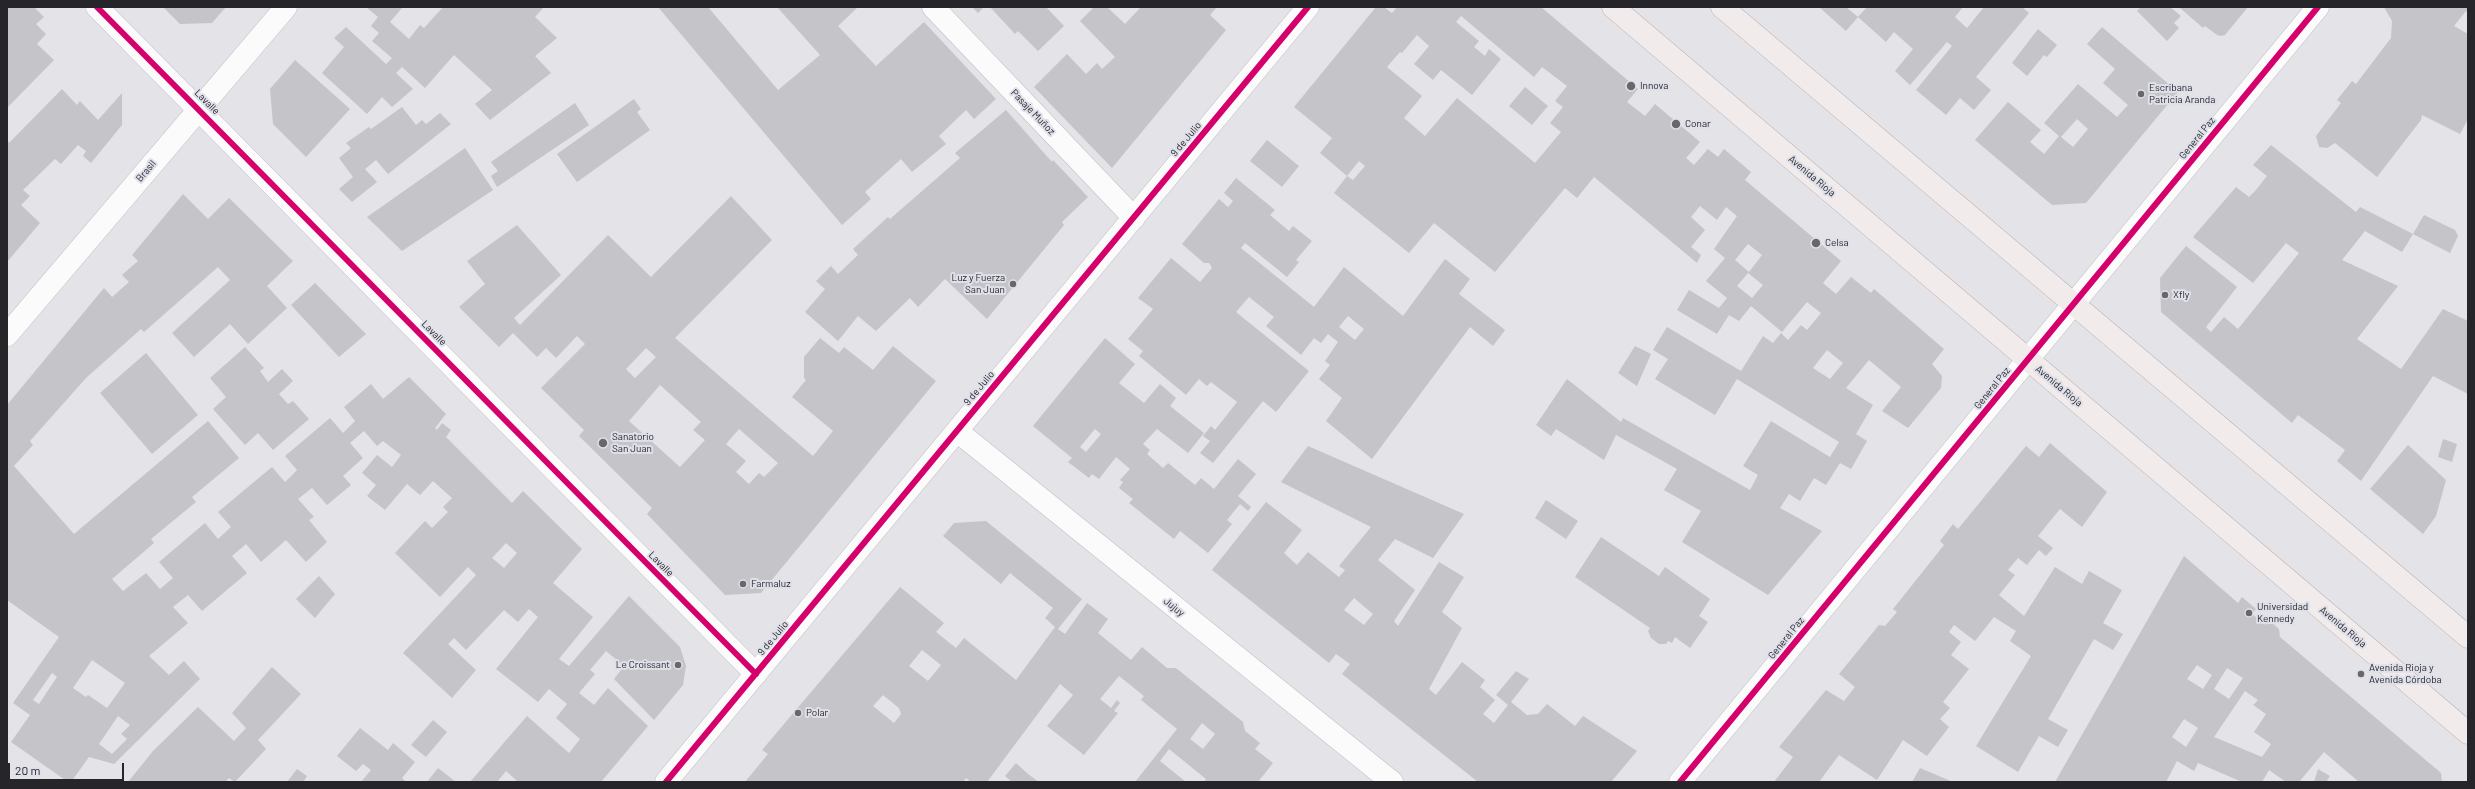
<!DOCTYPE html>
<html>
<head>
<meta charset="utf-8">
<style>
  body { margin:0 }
  #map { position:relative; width:2475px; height:789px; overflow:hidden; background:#e3e3e8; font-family:Barlow,sans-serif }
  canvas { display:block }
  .frame { position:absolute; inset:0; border:8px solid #26262a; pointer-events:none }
  .scale { position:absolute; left:8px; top:763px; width:116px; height:18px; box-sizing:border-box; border:2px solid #26262a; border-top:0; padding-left:5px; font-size:12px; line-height:14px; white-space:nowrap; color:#26262a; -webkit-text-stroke:3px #e0e0eb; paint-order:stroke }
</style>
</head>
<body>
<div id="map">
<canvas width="2475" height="789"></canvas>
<div class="frame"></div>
<div class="scale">20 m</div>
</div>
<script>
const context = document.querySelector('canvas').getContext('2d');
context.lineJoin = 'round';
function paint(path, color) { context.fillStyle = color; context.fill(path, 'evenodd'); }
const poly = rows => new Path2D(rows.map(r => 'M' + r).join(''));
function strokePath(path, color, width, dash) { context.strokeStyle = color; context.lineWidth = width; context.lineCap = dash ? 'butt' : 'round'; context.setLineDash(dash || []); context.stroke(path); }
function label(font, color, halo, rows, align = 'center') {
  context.font = font + ' Barlow,sans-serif'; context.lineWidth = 4; context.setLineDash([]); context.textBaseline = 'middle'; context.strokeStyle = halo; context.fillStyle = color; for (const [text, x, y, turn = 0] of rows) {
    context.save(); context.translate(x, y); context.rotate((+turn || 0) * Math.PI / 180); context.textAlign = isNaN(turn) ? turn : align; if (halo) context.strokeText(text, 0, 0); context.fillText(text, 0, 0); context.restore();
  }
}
paint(poly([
  [7,7,34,7,44,17,36,24,46,34,37,44,54,60,7,108],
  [163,7,226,7,212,23,180,24],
  [366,7,400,7,402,8,390,22,409,39,420,25,424,28,443,7,544,7,535,17,557,38,535,56,551,73,490,120,475,104,492,90,454,55,425,88,402,67,396,73,413,89,392,107,382,97,367,114,322,73,344,47,334,38,346,27,386,64,392,58,372,41,379,33,371,26,378,17],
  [658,7,708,7,778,90,820,55,777,7,858,7,838,26,876,66,924,22,996,99,974,119,966,110,939,136,946,144,912,172,901,159,865,192,871,199,842,225],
  [972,7,984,7,978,13],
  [990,7,1046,7,1064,26,1038,51,1018,31,1015,34],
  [1094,7,1107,7,1125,24,1141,7,1217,7,1210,15,1226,30,1112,168,1034,87,1067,54,1086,74,1097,63,1102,69,1115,57,1080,21],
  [1376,7,1384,7,1392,13,1397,7,1541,7,1638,89,1627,102,1645,116,1655,104,1700,142,1686,158,1694,165,1708,149,1718,157,1724,149,1751,172,1745,180,1841,261,1823,283,1836,294,1851,277,1871,293,1874,289,1944,349,1932,364,1942,376,1941,388,1908,428,1882,411,1901,387,1869,360,1846,388,1873,405,1856,434,1867,441,1851,469,1840,463,1826,485,1814,478,1800,501,1789,494,1780,508,1822,531,1768,595,1682,542,1701,511,1664,490,1677,469,1616,435,1604,460,1556,429,1551,436,1536,425,1567,379,1621,422,1623,418,1750,490,1758,475,1743,466,1771,421,1830,457,1839,442,1737,379,1715,415,1655,379,1668,359,1653,350,1667,327,1741,371,1763,336,1773,343,1781,333,1788,340,1801,325,1807,330,1821,313,1807,302,1782,332,1751,306,1739,321,1729,315,1717,334,1677,310,1689,290,1719,308,1727,298,1706,281,1725,258,1714,249,1737,216,1726,207,1717,220,1700,206,1691,217,1705,230,1691,247,1701,255,1697,263,1594,177,1577,198,1565,188,1495,272,1434,223,1409,253,1334,193,1347,176,1353,180,1365,166,1359,161,1347,176,1320,153,1332,138,1294,107],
  [1461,16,1534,77,1542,67,1567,86,1555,101,1563,107,1550,123,1561,132,1535,163,1457,98,1425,136,1404,118,1422,96,1387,67,1400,52,1402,53,1417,35,1429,46,1414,64,1433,80,1441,70,1472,95,1501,59,1489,49,1485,56,1474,47,1479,41,1456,22],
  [1748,244,1762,255,1749,272,1735,260],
  [1748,273,1763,285,1752,298,1737,286],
  [1827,350,1843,363,1830,379,1813,368],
  [1819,7,1846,7,1858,17,1846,31],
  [1867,7,1963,7,1955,17,1967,28,1984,7,2022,7,2029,13,1976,77,1991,90,1974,110,1960,98,1946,115,1916,90,1952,46,1947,42,1910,85,1895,71,1913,49,1894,32,1886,42,1858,17],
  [2141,7,2170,7,2181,16,2174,23,2179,28,2167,41,2137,11],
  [2179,7,2248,7,2225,35,2221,36,2217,35,2205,26,2203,28],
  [2384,7,2468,7,2468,13,2466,11,2454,26,2468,34,2468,119,2460,134,2422,115,2421,120,2377,177,2335,143,2327,148,2319,147,2316,136,2341,103,2337,100,2352,81,2356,84,2391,38,2392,21],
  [2102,27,2178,92,2086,203,2052,205,1975,140,2008,102,2041,130,2030,142,2044,154,2059,136,2044,123,2078,84,2117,117,2128,105,2103,83,2115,69,2087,44],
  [2077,119,2088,129,2073,147,2061,137],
  [2038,29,2057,45,2047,57,2044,55,2027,76,2012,63],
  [295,60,350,109,306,157,273,124,270,89],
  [1525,87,1548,106,1532,125,1509,106],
  [62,89,77,105,80,101,98,120,122,93,122,125,91,163,83,156,86,151,78,145,61,164,55,159,23,190,30,196,21,205,40,223,7,262,7,140,9,143],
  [634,99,641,109,637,112,650,130,577,182,557,154],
  [575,103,589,125,497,187,491,176,498,171,491,162],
  [402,107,416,125,422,120,426,124,440,113,451,124,388,174,376,160,365,169,377,182,352,202,339,189,353,177,339,158,351,148,346,143,369,127,371,129],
  [1006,110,1052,162,1053,160,1088,197,1062,222,1064,225,987,319,945,279,918,307,910,298,876,331,858,316,838,341,805,312,825,289,816,281,831,266,838,274,858,255,853,249,888,217,890,219,960,158,955,153],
  [1267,140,1299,166,1282,187,1250,161],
  [2271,145,2356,212,2360,207,2413,234,2424,215,2455,230,2458,236,2450,253,2413,234,2402,252,2365,231,2342,260,2398,286,2357,339,2401,369,2443,309,2468,321,2468,394,2433,376,2361,481,2337,461,2345,450,2298,415,2292,423,2161,312,2160,278,2186,246,2237,287,2206,327,2211,332,2224,317,2238,329,2299,253,2286,243,2253,283,2193,237,2236,187,2249,197,2256,190,2267,176,2253,165],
  [465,148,493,190,402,251,367,217],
  [1236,178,1275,210,1270,215,1289,231,1293,226,1312,241,1296,260,1299,262,1287,277,1245,243,1241,248,1314,307,1344,267,1403,316,1445,259,1470,279,1459,294,1505,330,1493,346,1470,327,1372,459,1326,421,1342,398,1319,379,1330,365,1325,361,1338,342,1328,334,1321,343,1314,338,1301,355,1266,326,1274,317,1249,297,1236,312,1309,371,1276,412,1263,401,1213,463,1200,453,1210,441,1203,436,1211,426,1215,430,1237,402,1211,382,1207,386,1199,379,1186,395,1139,356,1143,351,1128,339,1153,309,1138,298,1171,258,1200,282,1212,268,1209,263,1204,263,1182,244,1219,199,1228,207,1233,201,1224,193],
  [1348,316,1364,329,1355,340,1339,327],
  [183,194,208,219,229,198,293,261,267,286,287,308,248,344,230,324,194,357,172,333,230,280,218,267,144,332,141,329,86,378,30,441,33,445,14,466,74,534,208,421,239,458,192,497,196,502,151,539,154,543,112,579,123,591,146,573,160,589,173,578,159,562,205,523,218,539,231,527,218,512,272,467,285,482,297,470,285,456,330,418,343,433,355,421,344,407,371,384,383,399,409,377,446,414,435,428,437,430,442,423,451,430,446,437,512,503,523,491,582,549,553,583,593,617,559,659,569,666,629,596,680,647,686,666,683,685,654,720,614,679,624,666,606,651,590,670,595,674,579,693,594,705,608,688,648,726,601,782,518,782,506,771,497,782,470,782,527,716,569,753,580,739,556,718,567,704,549,689,538,702,496,669,538,617,529,609,518,622,504,610,466,650,454,638,448,644,476,670,452,698,403,653,476,575,468,567,440,597,395,553,425,521,432,528,448,512,443,507,452,498,433,481,420,495,407,484,385,510,367,496,376,485,362,473,377,455,392,467,401,455,383,441,377,446,364,431,350,443,363,458,343,476,351,485,327,505,312,488,298,499,314,517,309,520,327,542,306,562,286,540,261,562,246,544,232,556,247,573,202,611,188,595,173,607,188,623,149,656,169,675,184,661,200,679,114,764,89,757,71,782,68,782,11,742,30,715,13,703,59,637,7,600,7,405,104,288,112,297,129,282,122,275,138,261,132,255],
  [506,543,517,553,504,568,492,558],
  [92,660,125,683,107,708,88,695,86,697,73,688],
  [52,673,57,677,39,704,33,700],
  [118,716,130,725,121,734,127,739,112,754,99,744],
  [731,196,772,240,675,338,813,456,833,431,792,397,806,380,804,378,804,357,820,338,839,353,844,347,873,370,893,346,936,381,761,593,725,595,647,514,652,508,579,436,584,430,541,388,585,344,577,336,556,358,546,348,537,357,513,333,499,347,459,307,485,284,467,261,517,225,561,275,514,318,520,325,608,235,651,277],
  [646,348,656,357,635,378,626,369],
  [660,385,701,422,693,430,705,440,680,467,629,421],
  [739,429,778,463,764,477,759,473,749,484,736,472,746,461,726,444],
  [315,283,366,334,339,357,291,305],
  [1105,338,1135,364,1119,383,1144,403,1160,384,1176,398,1170,406,1204,433,1188,453,1157,429,1143,444,1150,450,1147,454,1163,468,1168,463,1195,485,1201,478,1214,489,1238,459,1256,474,1238,496,1251,507,1248,511,1240,504,1227,520,1232,524,1208,553,1180,531,1174,539,1129,503,1133,499,1119,488,1123,482,1120,480,1130,469,1116,457,1099,479,1092,474,1089,478,1068,462,1072,458,1033,426],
  [1095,429,1101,434,1086,452,1080,447],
  [1635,346,1651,354,1637,386,1618,373],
  [245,347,264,368,260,371,268,382,282,369,293,381,279,394,288,404,293,401,309,419,273,450,258,433,245,445,213,409,226,397,210,378],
  [146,353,198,415,152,454,100,393],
  [2443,439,2457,444,2452,462,2438,457],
  [2050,443,2107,492,2082,527,2060,509,2038,536,2053,548,2046,556,2039,550,2027,565,2018,558,2008,570,2015,575,1999,595,2024,616,2055,567,2082,584,2089,571,2122,590,2103,623,2123,634,2113,650,2094,639,2048,719,2068,730,2058,747,2039,736,2018,772,1976,746,2031,656,2010,641,2016,631,1994,617,1975,641,1954,625,1949,632,1961,642,1951,655,1969,669,1943,702,1950,708,1940,719,1949,727,1927,756,1903,740,1877,780,1839,755,1819,782,1774,782,1793,757,1779,747,1826,690,1844,701,1855,687,1839,674,1879,625,1885,626,1897,612,1893,609,1944,545,1940,541,1953,524,1958,529,2026,446,2039,457],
  [2408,445,2446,480,2436,516,2423,534,2370,489],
  [1308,446,1464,514,1433,558,1395,539,1378,560,1415,590,1394,621,1398,626,1439,562,1464,577,1442,612,1462,628,1429,689,1436,695,1462,662,1485,680,1480,687,1495,700,1483,714,1494,723,1508,705,1496,695,1516,671,1529,679,1511,702,1527,715,1538,714,1547,704,1575,726,1583,716,1637,751,1611,782,1478,782,1342,674,1350,664,1336,654,1329,663,1212,570,1266,502,1302,530,1284,553,1297,565,1308,552,1339,577,1345,570,1339,566,1371,527,1281,482],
  [1354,598,1373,614,1364,625,1344,610],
  [1546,500,1578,521,1566,539,1535,518],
  [986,521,1082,599,1058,629,1065,634,1087,603,1108,619,1098,633,1131,660,1142,647,1167,668,1176,668,1243,722,1245,731,1260,743,1255,749,1273,763,1258,782,1204,782,1206,779,1169,749,1160,761,1186,782,1135,782,1177,729,1141,700,1144,696,1119,676,1100,699,1111,708,1117,700,1120,703,1114,711,1118,713,1084,755,1047,726,1073,695,1060,684,987,782,971,782,966,778,963,782,745,782,768,754,762,750,900,587,944,623,936,632,956,648,964,638,1016,680,1055,627,1045,618,1053,608,1010,573,1001,584,943,536,954,523],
  [922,650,941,665,928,681,909,666],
  [883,695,899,708,901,714,894,723,873,706],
  [1202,723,1215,734,1203,749,1190,739],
  [1601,537,1659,576,1665,567,1710,599,1699,616,1708,622,1690,648,1675,637,1672,643,1668,641,1666,644,1659,644,1651,638,1648,631,1650,628,1575,577],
  [2184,556,2238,603,2242,597,2256,609,2252,614,2266,625,2269,620,2279,629,2280,637,2441,773,2442,782,2359,782,2324,752,2299,782,2286,782,2269,770,2262,782,2242,782,2198,763,2194,771,2177,761,2166,782,2055,782],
  [2197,665,2212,675,2203,689,2187,679],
  [2227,668,2243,678,2229,699,2214,689],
  [2245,691,2258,700,2253,705,2266,714,2254,732,2271,744,2262,757,2214,737],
  [2184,719,2198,728,2186,747,2172,737],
  [319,576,335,594,315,618,296,599],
  [272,667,301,694,258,740,266,749,235,782,229,778,225,782,128,782,153,751,198,707,234,741,246,728,232,713],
  [433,720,447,732,426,757,411,745],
  [360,728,388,750,393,743,415,762,402,778,406,782,361,782,371,770,363,764,356,771,337,756],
  [1016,763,1028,774,1039,782,1012,782,1005,776],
  [438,768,456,782,427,782],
  [1920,768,1953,782,1912,782],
  [297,769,307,776,303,782,287,782],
  [2318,769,2330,776,2326,782,2314,782]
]), '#c5c4c8');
const minor = poly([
  [97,7,756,674],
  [933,7,1134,218],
  [7,335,286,7],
  [957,431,1392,782],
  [666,782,1308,7],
  [1680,782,2318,7]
]);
const major = poly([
  [1613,7,2468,733],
  [1722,7,2468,637]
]);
strokePath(minor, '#c0c0c4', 23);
strokePath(major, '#b8aeae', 23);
strokePath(minor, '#fbfbfc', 22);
strokePath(major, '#f1eceb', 22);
strokePath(poly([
  [97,7,756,674],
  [666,782,1308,7],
  [1680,782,2318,7]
]), '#d6006c', 6);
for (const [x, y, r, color] of [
  [1631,86,5,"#68686c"],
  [2141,94,4,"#68686c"],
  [1676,124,5,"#68686c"],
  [1816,243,5,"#68686c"],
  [1013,284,4,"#68686c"],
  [2165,295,4,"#68686c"],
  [603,443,5,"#68686c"],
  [743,584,4,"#68686c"],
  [2249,613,4,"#68686c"],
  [678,665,4,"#68686c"],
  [2361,674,4,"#68686c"],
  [798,713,4,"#68686c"]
]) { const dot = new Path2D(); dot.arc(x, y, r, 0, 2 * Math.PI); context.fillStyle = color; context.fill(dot); strokePath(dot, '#e0e0eb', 1.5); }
label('10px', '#26262a', '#e0e0eb', [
  ["Innova",1640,86],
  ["Escribana",2149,88],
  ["Patricia Aranda",2149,100],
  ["Conar",1685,124],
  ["Celsa",1825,243],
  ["Luz y Fuerza",1005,278,"right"],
  ["San Juan",1005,290,"right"],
  ["Xfly",2173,295],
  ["Sanatorio",612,437],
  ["San Juan",612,449],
  ["Farmaluz",751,584],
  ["Universidad",2257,607],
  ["Kennedy",2257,619],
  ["Le Croissant",670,665,"right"],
  ["Avenida Rioja y",2369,668],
  ["Avenida Córdoba",2369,680],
  ["Polar",806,713]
], 'left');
label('10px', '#26262a', '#e0e0eb', [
  ["Lavalle",207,102,45],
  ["Pasaje Muñoz",1033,112,46],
  ["General Paz",2197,138,-51],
  ["9 de Julio",1186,139,-50],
  ["Brasil",146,171,-50],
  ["Avenida Rioja",1812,176,40],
  ["Lavalle",434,333,45],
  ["Avenida Rioja",2059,386,40],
  ["9 de Julio",979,388,-50],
  ["General Paz",1992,388,-51],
  ["Lavalle",661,564,45],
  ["Jujuy",1174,607,39],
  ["Avenida Rioja",2343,627,40],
  ["9 de Julio",773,638,-50],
  ["General Paz",1786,638,-51]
]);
</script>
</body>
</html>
